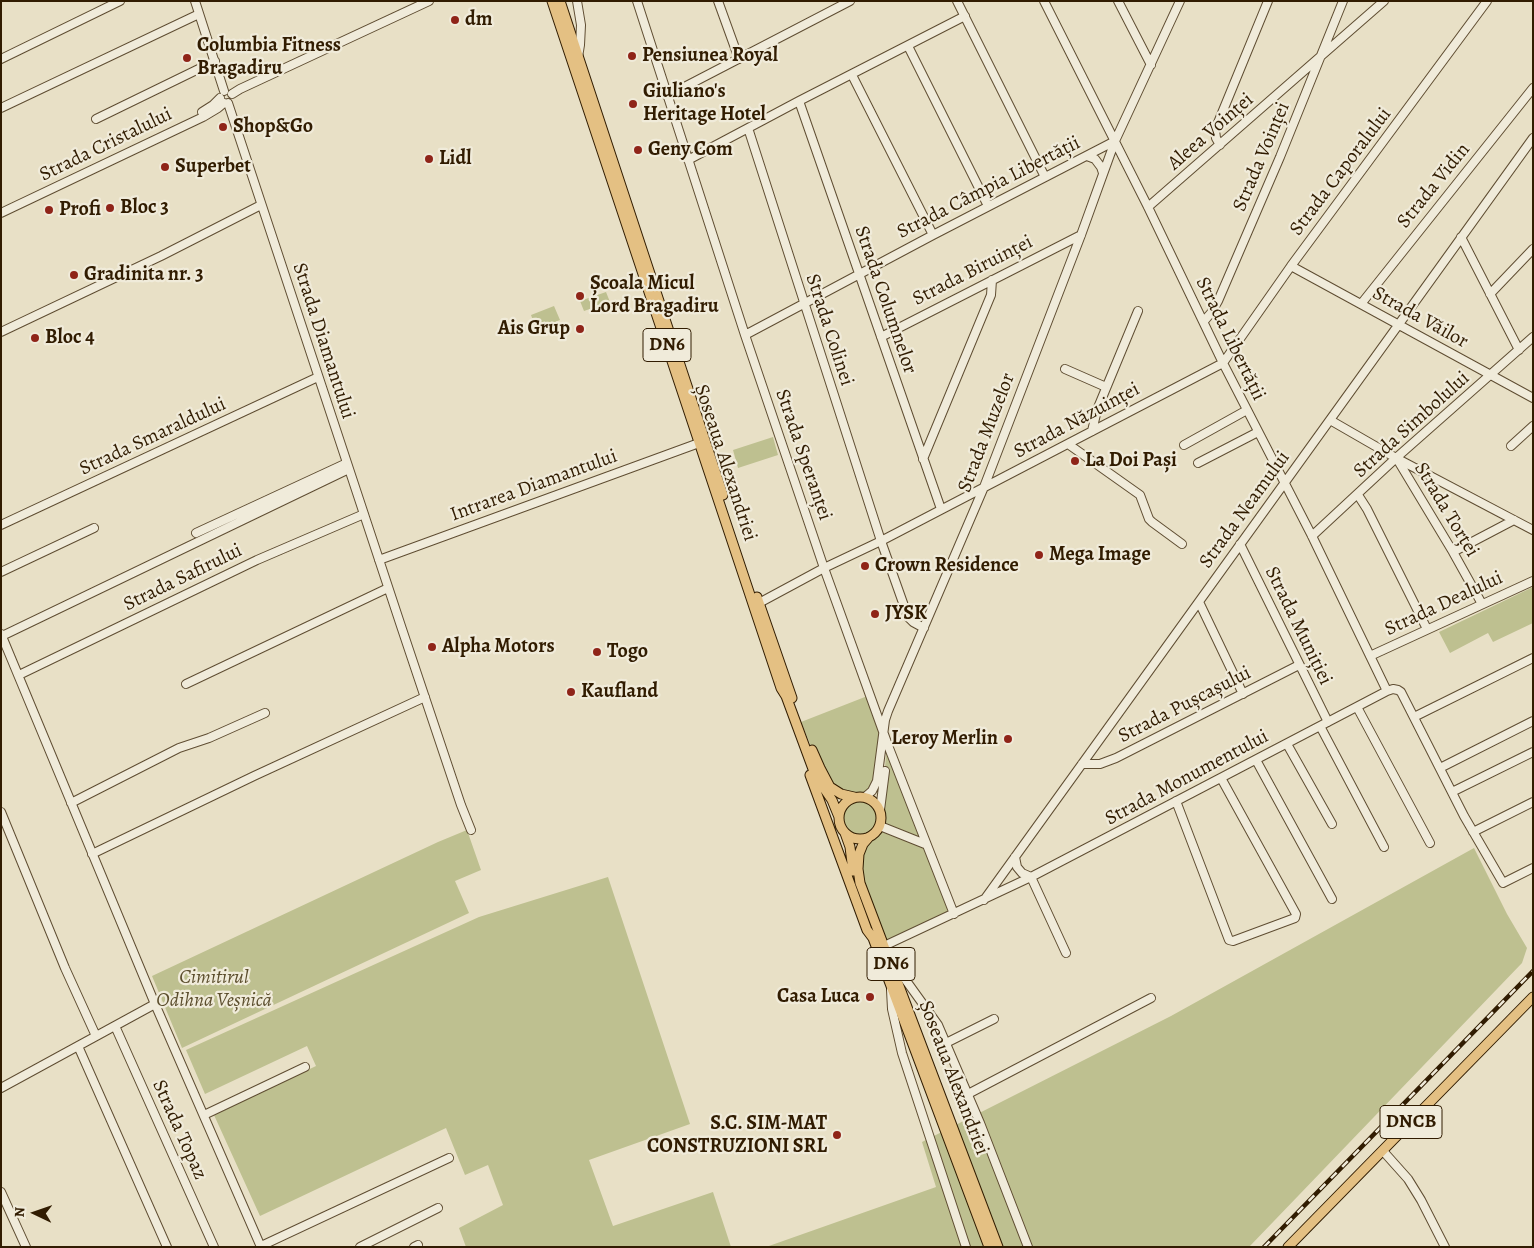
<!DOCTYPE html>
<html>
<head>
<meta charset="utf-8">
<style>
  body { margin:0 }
  #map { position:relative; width:1534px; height:1248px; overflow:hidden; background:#e8e0c6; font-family:Alegreya,serif }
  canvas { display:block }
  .frame { position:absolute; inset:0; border:2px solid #311c01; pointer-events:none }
  .north { position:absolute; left:10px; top:1188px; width:50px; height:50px; -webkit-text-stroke:4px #f0ebda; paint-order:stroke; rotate:273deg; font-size:14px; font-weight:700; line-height:20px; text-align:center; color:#311c01 }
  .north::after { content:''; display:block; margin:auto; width:18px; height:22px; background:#311c01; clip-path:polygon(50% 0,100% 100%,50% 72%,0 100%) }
</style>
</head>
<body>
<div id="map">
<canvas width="1534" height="1248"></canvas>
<div class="frame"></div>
<div class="north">N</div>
</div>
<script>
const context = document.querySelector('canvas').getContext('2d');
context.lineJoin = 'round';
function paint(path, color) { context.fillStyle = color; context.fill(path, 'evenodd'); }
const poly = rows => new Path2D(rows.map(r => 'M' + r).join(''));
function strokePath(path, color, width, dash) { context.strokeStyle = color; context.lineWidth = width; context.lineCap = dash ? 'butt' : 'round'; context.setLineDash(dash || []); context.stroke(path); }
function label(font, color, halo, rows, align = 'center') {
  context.font = font + ' Alegreya,serif'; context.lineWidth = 4.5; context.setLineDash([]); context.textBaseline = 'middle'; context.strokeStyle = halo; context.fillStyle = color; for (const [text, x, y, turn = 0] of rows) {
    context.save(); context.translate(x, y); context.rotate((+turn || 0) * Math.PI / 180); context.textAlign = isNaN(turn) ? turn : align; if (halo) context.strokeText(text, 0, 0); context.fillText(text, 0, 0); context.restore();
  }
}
paint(poly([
  [606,292,610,302,584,311,580,301],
  [554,306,560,320,536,329,531,315],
  [773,437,778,455,738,468,733,450],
  [1533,587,1533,623,1493,642,1488,633,1450,653,1439,632],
  [870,695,954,914,884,946,860,883,863,839,856,838,850,836,845,831,840,822,841,810,848,800,841,794,820,768,801,722],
  [884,737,886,755,885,767,880,809,872,799,865,797,872,791],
  [467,830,481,870,455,881,469,913,182,1048,152,976,438,842],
  [1474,848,1507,914,1527,948,1522,963,1249,1247,766,1247,936,1187,922,1142,1171,1016],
  [608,877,690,1124,589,1160,613,1226,713,1192,731,1247,466,1247,459,1228,503,1205,488,1165,465,1175,446,1128,260,1216,214,1115,316,1066,307,1046,205,1094,186,1050,479,917]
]), '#bec090');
const minor = poly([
  [195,1,224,91],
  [577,1,581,25,580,45,578,57],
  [637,1,745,335,824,568,889,748,954,914],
  [718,1,739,59],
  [957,1,1045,177],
  [1044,1,1148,207,1223,363,1312,536,1387,691],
  [1118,1,1151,65],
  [908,46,988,206],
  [1,59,120,1],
  [852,75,933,235],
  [232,94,240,89,429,1],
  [667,96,850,1],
  [799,101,941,509],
  [228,103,402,629,461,805,471,830],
  [1,108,199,14],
  [202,112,213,105,220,98],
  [96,119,215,61],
  [748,128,881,541,908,617,913,622,924,628],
  [1220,145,1216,138,1215,130,1268,1],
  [1087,156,1095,159,1101,167,1103,173],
  [688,160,799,101,965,16],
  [1148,207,1384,1],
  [1,213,203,117,218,108,224,103],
  [1461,237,1519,350],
  [1291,266,1533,398],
  [1490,294,1533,249],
  [1361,304,1533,88],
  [1204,321,1211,313,1218,301,1280,157,1343,1],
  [1,332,161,256,261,205],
  [745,335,933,235,1115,141],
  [881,337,1081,235],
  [1065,369,1106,387],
  [1330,420,1396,458,1533,530],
  [1092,431,1097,410,1138,311],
  [1068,444,1140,495,1149,519,1152,522,1182,544],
  [1184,445,1247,410],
  [1511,446,1533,426],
  [923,459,991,295,992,280],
  [1397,459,1453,552,1482,604],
  [1198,463,1258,432],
  [1358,495,1367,509,1427,629],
  [1,525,318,377],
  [196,533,347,463],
  [1312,536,1396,458,1533,337],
  [1240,544,1328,722],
  [1453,552,1514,520],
  [379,560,699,443],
  [1,572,94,528],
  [1199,602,1243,694],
  [759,603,824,568,881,541,1223,363,1291,266,1487,1],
  [1,634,155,1004,261,1247],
  [2,636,349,469],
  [1370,656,1533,581],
  [19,675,257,560,364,514],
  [186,684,388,588],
  [1357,707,1430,843],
  [1414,717,1533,658],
  [1320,726,1384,847],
  [1287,744,1332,824],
  [1256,760,1332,899],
  [1082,764,1100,764,1116,758,1299,665],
  [1440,768,1533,721],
  [1452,792,1533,752],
  [865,797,872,791,877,781,885,720,888,711,984,487,1081,235,1115,141,1180,1],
  [1176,801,1229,940,1233,941,1295,918,1296,914,1221,778],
  [71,803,179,748,209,738,265,713],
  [880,810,885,771],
  [1,812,65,968,96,1036],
  [880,826,925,844],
  [1473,832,1533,802],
  [92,854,254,776,425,697],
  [1015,857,1017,867,1022,873,1031,877,1066,953],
  [984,900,1533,138],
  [884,946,1031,877,1387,691,1393,689,1398,690,1401,692,1464,816,1503,883,1533,868],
  [892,961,938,1025,980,1123,1028,1247],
  [891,990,892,1009,902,1053,966,1247],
  [115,1026,214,1247],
  [946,1043,994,1019],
  [78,1046,167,1247],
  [1,1088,155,1004],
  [968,1094,1151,998],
  [204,1115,305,1067],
  [1383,1151,1408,1179,1421,1200,1445,1247],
  [1,1192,26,1247],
  [261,1246,449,1158],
  [360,1247,438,1208],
  [414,1247,418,1245]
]);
const major = poly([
  [552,1,781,688,786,696,813,769,819,781,832,800,839,817],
  [560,1,723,495],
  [757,597,792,698],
  [812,750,820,768,830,787,841,794,854,797],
  [810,775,867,930,873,938,989,1247],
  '839 818a21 21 0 1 1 42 0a21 21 0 1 1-42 0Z',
  [845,833,850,847,853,871],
  [869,837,863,844,859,854,858,869,860,883,998,1247],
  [1288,1247,1533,997]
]);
strokePath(minor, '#5f4d32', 10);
strokePath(major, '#311c01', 11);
strokePath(minor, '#f0ebda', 8);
strokePath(major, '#e4c083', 9);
const rail = poly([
  [1264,1247,1533,971]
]);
strokePath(rail, '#311c01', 4.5);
strokePath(rail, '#f0ebda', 2.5, [8]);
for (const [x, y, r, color] of [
  [455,20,5,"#8f2418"],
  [632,56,5,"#8f2418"],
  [187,58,5,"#8f2418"],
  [633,104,5,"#8f2418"],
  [223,127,5,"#8f2418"],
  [638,150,5,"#8f2418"],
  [429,159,5,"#8f2418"],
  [165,167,5,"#8f2418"],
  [110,208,5,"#8f2418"],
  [49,210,5,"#8f2418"],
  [74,275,5,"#8f2418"],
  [580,296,5,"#8f2418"],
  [580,329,5,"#8f2418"],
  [35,338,5,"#8f2418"],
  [1075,461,5,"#8f2418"],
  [1039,555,5,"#8f2418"],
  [865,566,5,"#8f2418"],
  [875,614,5,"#8f2418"],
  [432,647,5,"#8f2418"],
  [597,652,5,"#8f2418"],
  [571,692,5,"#8f2418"],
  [1008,739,5,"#8f2418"],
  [870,997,5,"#8f2418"],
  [837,1135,5,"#8f2418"]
]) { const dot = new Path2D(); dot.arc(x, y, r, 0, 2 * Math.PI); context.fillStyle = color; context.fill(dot); strokePath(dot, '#f0ebda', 2); }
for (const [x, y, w] of [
  [667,345,48],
  [891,964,48],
  [1411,1122,62]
]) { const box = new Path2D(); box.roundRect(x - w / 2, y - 16.5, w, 33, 4); context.fillStyle = '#f0ebda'; context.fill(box); strokePath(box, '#311c01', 1); }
label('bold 19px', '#311c01', null, [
  ["DN6",667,345],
  ["DN6",891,964],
  ["DNCB",1411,1122]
]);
label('bold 20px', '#311c01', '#f0ebda', [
  ["dm",465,20],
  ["Columbia Fitness",197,46],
  ["Bragadiru",197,69],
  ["Pensiunea Royal",642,56],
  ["Giuliano's",643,92],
  ["Heritage Hotel",643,115],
  ["Shop&Go",233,127],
  ["Geny Com",648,150],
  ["Lidl",439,159],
  ["Superbet",175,167],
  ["Bloc 3",120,208],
  ["Profi",59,210],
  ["Gradinita nr. 3",84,275],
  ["Școala Micul",590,284],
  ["Lord Bragadiru",590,307],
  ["Ais Grup",570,329,"right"],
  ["Bloc 4",45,338],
  ["La Doi Pași",1085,461],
  ["Mega Image",1049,555],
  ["Crown Residence",875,566],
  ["JYSK",885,614],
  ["Alpha Motors",442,647],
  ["Togo",607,652],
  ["Kaufland",581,692],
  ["Leroy Merlin",998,739,"right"],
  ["Casa Luca",860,997,"right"],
  ["S.C. SIM-MAT",827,1124,"right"],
  ["CONSTRUZIONI SRL",827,1147,"right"]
], 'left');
label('20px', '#311c01', '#f0ebda', [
  ["Aleea Voinței",1211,132,-41],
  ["Strada Cristalului",106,145,-26],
  ["Strada Voinței",1262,157,-67],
  ["Strada Caporalului",1341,172,-53],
  ["Strada Vidin",1434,186,-51],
  ["Strada Câmpia Libertății",989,188,-27],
  ["Strada Biruinței",973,271,-27],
  ["Strada Columnelor",885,300,71],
  ["Strada Văilor",1420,318,29],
  ["Strada Colinei",829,330,72],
  ["Strada Libertății",1230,339,64],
  ["Strada Diamantului",323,341,72],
  ["Strada Năzuinței",1077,421,-28],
  ["Strada Simbolului",1412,425,-42],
  ["Strada Muzelor",987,433,-69],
  ["Strada Smaraldului",153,437,-25],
  ["Strada Speranței",803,455,71],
  ["Șoseaua Alexandriei",725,463,72],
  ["Intrarea Diamantului",534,486,-20],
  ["Strada Neamului",1245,510,-54],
  ["Strada Torței",1446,510,59],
  ["Strada Safirului",183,578,-26],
  ["Strada Dealului",1444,604,-25],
  ["Strada Muniției",1298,626,64],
  ["Strada Pușcașului",1185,705,-27],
  ["Strada Monumentului",1187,778,-28],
  ["Șoseaua Alexandriei",953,1078,69],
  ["Strada Topaz",179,1130,66]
]);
label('italic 20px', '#5b4d2c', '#f0ebda', [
  ["Cimitirul",214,978],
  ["Odihna Veșnică",214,1001]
]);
</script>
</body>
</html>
